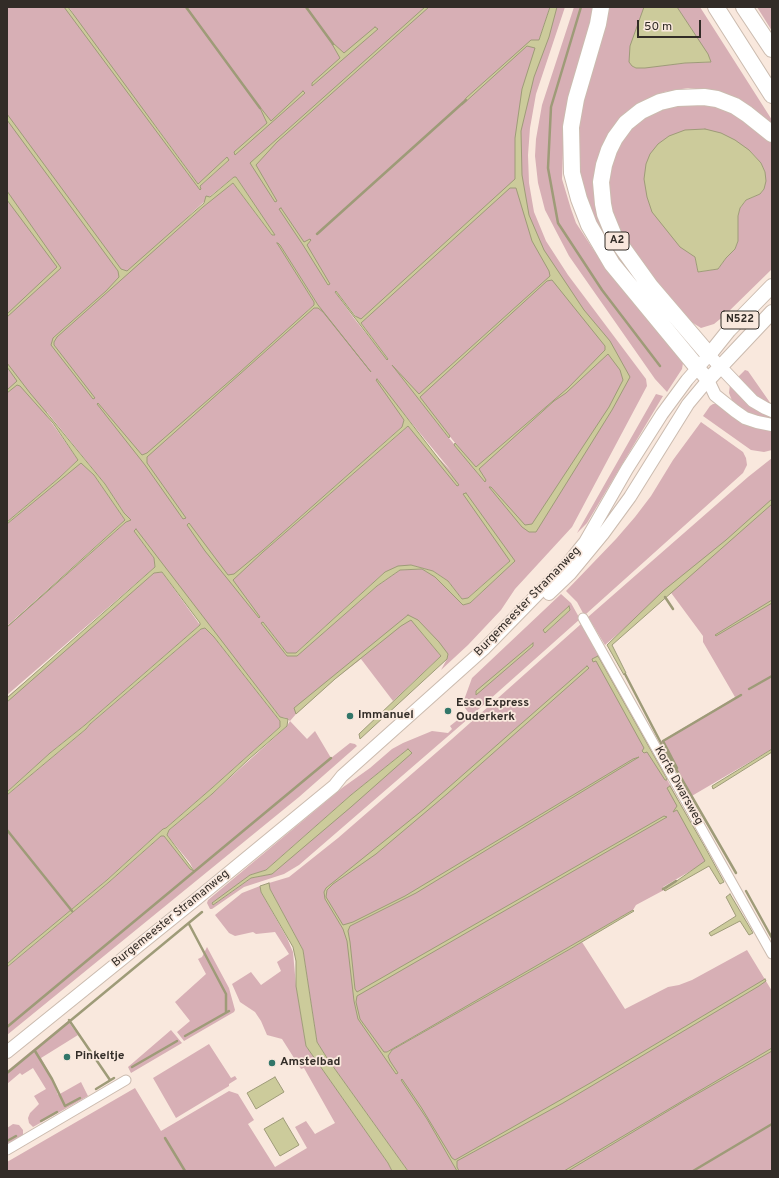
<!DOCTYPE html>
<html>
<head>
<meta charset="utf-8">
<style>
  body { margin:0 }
  #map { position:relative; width:779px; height:1178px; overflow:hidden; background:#f9e8dd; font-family:Overpass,sans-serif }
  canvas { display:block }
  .frame { position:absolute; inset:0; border:8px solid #322c27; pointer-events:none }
  .scale { position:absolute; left:637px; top:20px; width:64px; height:18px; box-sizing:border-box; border:2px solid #322c27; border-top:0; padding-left:5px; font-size:12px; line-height:14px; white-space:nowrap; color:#322c27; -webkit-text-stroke:3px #f9e8dd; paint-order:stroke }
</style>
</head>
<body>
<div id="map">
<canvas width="779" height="1178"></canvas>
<div class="frame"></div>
<div class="scale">50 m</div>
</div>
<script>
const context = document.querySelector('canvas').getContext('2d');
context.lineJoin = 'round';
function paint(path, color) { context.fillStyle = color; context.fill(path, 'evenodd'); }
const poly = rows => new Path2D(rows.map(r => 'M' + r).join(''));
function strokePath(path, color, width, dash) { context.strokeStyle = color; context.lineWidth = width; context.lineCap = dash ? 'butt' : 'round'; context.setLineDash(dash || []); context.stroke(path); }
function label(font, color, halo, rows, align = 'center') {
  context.font = font + ' Overpass,sans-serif'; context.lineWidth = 3.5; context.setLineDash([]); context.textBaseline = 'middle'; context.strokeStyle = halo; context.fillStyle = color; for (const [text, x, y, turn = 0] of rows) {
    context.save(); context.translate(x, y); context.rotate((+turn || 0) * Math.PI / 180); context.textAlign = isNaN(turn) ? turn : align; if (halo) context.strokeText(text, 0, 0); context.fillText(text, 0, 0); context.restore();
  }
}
paint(poly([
  [7,7,68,7,74,15,69,7,550,7,539,40,531,40,538,45,552,7,565,7,536,94,530,128,528,155,529,183,534,212,546,241,568,275,646,379,647,386,572,527,515,589,501,610,468,645,441,670,447,659,448,654,413,622,441,656,393,701,361,659,335,679,296,714,290,721,307,739,315,731,331,758,350,743,355,744,357,746,299,797,7,1035,7,967,109,882,161,836,164,835,190,869,194,871,190,863,167,835,169,830,212,794,287,726,290,721,286,718,280,717,134,531,154,558,155,567,7,695,7,627,126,522,130,520,124,513,105,484,47,412,47,416,78,460,59,478,7,522],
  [152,121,198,184,229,160,200,186,188,174],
  [234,177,236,177,274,235,272,235,233,183,219,193,145,257,209,197],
  [278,243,318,305,307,311,314,305,314,302],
  [336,291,359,320,388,359,387,359,356,321,335,292],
  [393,365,475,468,481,477,449,438],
  [400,409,452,472,408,426,246,566,402,427,404,420],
  [515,560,470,603,463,605,436,577,422,569,400,570,377,586,296,656,287,656,263,622,287,653,296,653,385,572,411,565,433,571,448,581,462,599,468,598,510,561],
  [574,7,595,7,564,124,562,179,571,209,576,223,593,249,614,278,677,353,683,363,682,369,667,392,655,379,569,256,545,210,538,183,535,156,536,139,542,105],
  [605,7,644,7,632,66,636,68,685,63,711,62,677,7,700,7,772,120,772,126,755,110,734,97,713,91,688,88,664,92,643,102,613,127,603,144,596,172,606,230,614,249,600,232,589,210,578,170,576,112],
  [757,7,772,7,772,31],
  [668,104,721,104,772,142,772,269,725,315,714,324,701,328,685,318,624,240,608,205,610,155,630,126],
  [749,150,761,163,765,172,764,189,760,194,746,200,740,208,738,216,738,241,735,249,726,258,718,269,698,272,695,257],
  [745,370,748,371,771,404,761,400,745,385,738,377],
  [730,384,772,416,772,422,759,420,733,403,729,393],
  [656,394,663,396,587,523,577,533],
  [713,404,718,404,772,429,772,450,764,452,751,450,703,416,710,406],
  [701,422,743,452,746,458,747,465,743,473,586,614,583,613,577,602,566,591,616,539,635,517,651,496,673,460],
  [772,458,772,749,690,797,660,742,735,697,703,642,703,636,669,590,605,645,588,617,748,477],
  [81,462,94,475,125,520,7,626,7,524],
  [162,572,200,625,85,725,50,753,7,792,7,697,154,573],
  [561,594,571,603,580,619,471,716,465,708,464,700,472,678],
  [568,607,570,610,545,633,544,630],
  [581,624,711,859,663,887,664,890,636,905,633,910,460,1011,385,1053,389,1059,388,1056,392,1050,582,942,625,1009,668,987,679,985,692,980,747,950,772,991,772,1171,408,1171,327,1058,317,1042,303,950,270,889,269,883,289,877,338,838,452,739],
  [205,628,214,637,280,721,280,727,212,788,166,828,163,829,107,880,7,964,7,795,86,729,90,724,201,629],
  [465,714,469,718,299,865,284,874,244,887,212,909,210,909,207,903,208,900,342,788,370,768,392,749,403,743,432,731,448,733,452,729,450,726],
  [408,749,272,874,251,878,213,905,212,904,250,875,266,870,351,795],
  [260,886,261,892,287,938,293,952,296,986,306,1046,388,1163,392,1171,7,1171,7,1162,135,1088,161,1131,229,1091,238,1094,254,1120,248,1124,275,1167,307,1148,295,1127,306,1121,315,1134,335,1123,304,1068,301,1069,282,1039,267,1035,261,1021,255,1012,240,1002,232,984,251,972,261,985,281,971,277,962,289,954,275,932,256,934,253,932,235,936,229,933,215,915,242,893],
  [207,947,229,988,235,1010,234,1012,184,1041,177,1032,190,1021,175,1002,206,974,198,959,202,957],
  [68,1021,78,1035,41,1058,50,1074,58,1095,81,1082,88,1096,33,1127,29,1123,28,1118,30,1113,39,1104,34,1096,46,1089,33,1068,22,1075,20,1073,7,1084,7,1071],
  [171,1030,182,1043,131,1073,128,1067],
  [209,1044,231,1078,235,1076,237,1079,229,1084,229,1086,176,1118,153,1078],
  [13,1124,19,1125,23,1130,23,1135,7,1144,7,1128]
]), '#d7afb5');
const water = poly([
  [64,7,68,7,198,184,227,157,229,160,200,186,201,189,200,190,64,7],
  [425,7,429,7,277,142,256,165,277,201,275,202,250,163,425,7],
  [550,7,557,7,549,37,534,77,521,131,522,175,529,215,544,250,584,310,610,341,630,377,612,410,536,532,529,532,522,527,489,487,491,487,525,525,532,524,609,407,623,380,620,370,608,354,566,393,554,401,479,469,486,480,485,482,454,445,455,443,476,467,568,388,605,350,605,346,552,280,547,281,420,397,450,436,449,438,392,365,419,394,550,276,549,271,532,241,516,188,510,188,361,323,388,359,387,360,335,292,336,291,355,316,361,319,515,179,515,138,522,89,535,48,527,46,462,105,466,98,531,40,539,40,550,7],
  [644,7,677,7,708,54,711,62,685,63,645,68,636,68,632,66,629,62,630,46,644,7],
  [375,27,378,29,312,86,312,83,340,58,332,44,333,43,344,53,375,27],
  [303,91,305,93,235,155,234,152,267,123,260,108,260,107,271,121,303,91],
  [7,114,121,269,127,271,204,203,206,196,210,197,234,177,236,177,275,235,272,235,233,183,203,207,57,337,54,342,54,345,95,398,93,399,51,345,53,338,106,291,119,277,118,271,7,120,7,114],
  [705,129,721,133,735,140,749,150,761,163,765,172,766,181,764,189,760,194,746,200,740,208,738,216,738,241,735,249,726,258,718,269,698,272,695,257,680,247,652,212,647,197,644,179,646,164,650,154,658,144,669,136,685,130,705,129],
  [7,191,61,268,7,317,7,314,57,267,7,200,7,191],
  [281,208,304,242,310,239,311,240,307,245,330,284,328,285,303,245,279,209,281,208],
  [277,243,278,243,280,245,318,305,371,372,323,312,318,308,314,308,147,457,147,463,186,518,183,519,145,465,97,404,98,403,142,455,147,453,240,372,314,305,314,302,277,243],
  [7,363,30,393,46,412,105,484,124,513,131,520,126,522,7,627,125,520,94,475,81,463,7,524,7,522,59,478,78,460,53,423,20,386,17,385,7,393,7,390,17,381,7,367,7,363],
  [377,379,459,485,457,486,408,426,263,552,233,580,260,617,259,618,205,551,187,525,189,523,228,575,234,574,263,550,402,427,404,420,376,380,377,379],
  [466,493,515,561,470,603,463,605,435,577,422,569,400,570,377,586,297,656,287,656,261,623,263,622,287,653,296,653,385,572,398,566,411,565,433,571,448,581,462,599,468,598,510,561,463,494,466,493],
  [772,499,772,504,612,645,626,673,624,675,607,645,663,591,726,540,772,499],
  [136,529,280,717,288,719,287,726,249,759,212,794,169,830,167,835,194,871,190,869,164,836,161,836,109,882,7,967,7,964,24,949,107,880,163,829,166,828,212,788,280,727,280,721,214,637,205,628,201,629,90,724,86,729,7,795,7,792,50,753,85,725,200,625,200,623,162,572,154,573,7,702,7,698,155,567,154,558,134,531,136,529],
  [772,600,772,603,716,636,715,635,772,600],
  [569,606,570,610,545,633,543,630,569,606],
  [408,615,418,620,439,642,448,654,447,659,360,739,359,734,441,656,411,620,401,626,335,679,296,714,294,708,408,615],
  [533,643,533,646,476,695,476,691,533,643],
  [598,656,667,779,667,780,665,780,647,752,644,753,642,751,644,748,596,661,593,662,592,659,598,656],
  [587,666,589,668,447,794,376,854,333,884,327,890,326,897,343,925,353,922,405,896,633,759,639,757,416,893,350,926,348,931,350,942,355,989,357,992,664,816,667,817,357,996,356,1002,360,1019,384,1052,387,1052,633,910,634,911,570,949,392,1050,388,1056,390,1061,398,1073,396,1074,358,1019,354,1001,347,941,343,929,325,899,324,892,326,888,424,809,587,666],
  [408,749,412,753,351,807,272,874,251,878,213,905,212,903,250,875,266,870,351,795,408,749],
  [772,749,772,752,713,789,712,786,772,749],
  [670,786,706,849,724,882,720,884,709,866,665,891,664,890,705,861,677,810,673,812,677,806,667,788,670,786],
  [269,883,270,889,303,950,317,1042,327,1058,408,1171,392,1171,388,1163,306,1046,296,986,296,961,293,947,261,892,260,886,269,883],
  [730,894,753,933,749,935,740,921,711,936,709,933,736,916,726,897,730,894],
  [765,979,766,981,759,986,563,1103,457,1161,457,1167,459,1171,457,1171,427,1119,401,1080,402,1079,421,1107,452,1158,455,1160,592,1082,765,979],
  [772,1048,772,1051,683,1102,568,1171,564,1171,772,1048],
  [275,1077,284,1092,256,1109,247,1093,275,1077],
  [283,1118,299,1145,280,1156,264,1129,283,1118]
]);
paint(water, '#cccb9b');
strokePath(water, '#9e9b78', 1);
strokePath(poly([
  [186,7,260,108],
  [306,7,333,44],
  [581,7,551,107,548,168,558,223,602,290,660,366],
  [317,234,466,100],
  [665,597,673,609],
  [625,674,662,745,736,873],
  [749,689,772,676],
  [677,768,663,741,741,695],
  [7,830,72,911],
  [663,889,676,881],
  [746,891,772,938],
  [189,924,226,994,226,1012],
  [69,1020,110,1080],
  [7,1027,331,758],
  [185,1036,229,1011],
  [35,1051,52,1079,65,1106,80,1098],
  [132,1067,177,1041],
  [7,1073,202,912],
  [96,1089,114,1078],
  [41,1121,57,1112],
  [165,1138,185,1171],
  [7,1141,16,1136],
  [693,1171,772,1124]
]), '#9e9b78', 2.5);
const street = poly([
  [583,618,772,954],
  [7,1150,126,1080]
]);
const secondary = poly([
  [549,594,570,574,603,534,630,497,688,404,708,380,715,395,735,411,745,418,757,422,772,425],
  [7,1052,199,897,334,786,342,776,484,649,568,563,585,542,627,469,662,414,687,380,709,355,753,401,765,408,772,411]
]);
const primary = poly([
  [709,355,729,330,772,286],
  [697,367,708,380,772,312]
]);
const highway = poly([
  [601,7,598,24,576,99,571,127,572,173,579,199,589,225,612,264,697,367],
  [716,7,772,95],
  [744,7,772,49],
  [709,355,650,286,614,236,605,214,603,204,601,182,604,165,609,150,615,138,626,123,641,111,660,102,677,98,704,97,717,99,735,106,747,114,772,134]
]);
strokePath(street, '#cbbbaf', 11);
strokePath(secondary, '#cbbbaf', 14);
strokePath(primary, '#cbbbaf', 16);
strokePath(highway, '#cbbbaf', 18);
strokePath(street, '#fff', 9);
strokePath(secondary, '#fff', 12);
strokePath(primary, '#fff', 14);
strokePath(highway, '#fff', 16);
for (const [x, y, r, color] of [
  [448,711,4,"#327669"],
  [350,716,4,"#327669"],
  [67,1057,4,"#327669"],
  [272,1063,4,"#327669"]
]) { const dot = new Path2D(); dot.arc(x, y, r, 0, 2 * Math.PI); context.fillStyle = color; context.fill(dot); strokePath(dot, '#f9e8dd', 1.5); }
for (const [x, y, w] of [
  [617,241,24],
  [740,320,38]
]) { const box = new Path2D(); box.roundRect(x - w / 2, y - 9, w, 18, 3); context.fillStyle = '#f9e8dd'; context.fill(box); strokePath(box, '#322c27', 1); }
label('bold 11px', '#322c27', null, [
  ["A2",617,241],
  ["N522",740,320]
]);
label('12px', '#322c27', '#f9e8dd', [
  ["Burgemeester Stramanweg",528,602,-46],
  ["Korte Dwarsweg",678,786,61],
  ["Burgemeester Stramanweg",171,919,-39]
]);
label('bold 12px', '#322c27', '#f9e8dd', [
  ["Esso Express",456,704],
  ["Ouderkerk",456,718],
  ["Immanuel",358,716],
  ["Pinkeltje",75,1057],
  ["Amstelbad",280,1063]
], 'left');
</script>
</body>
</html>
